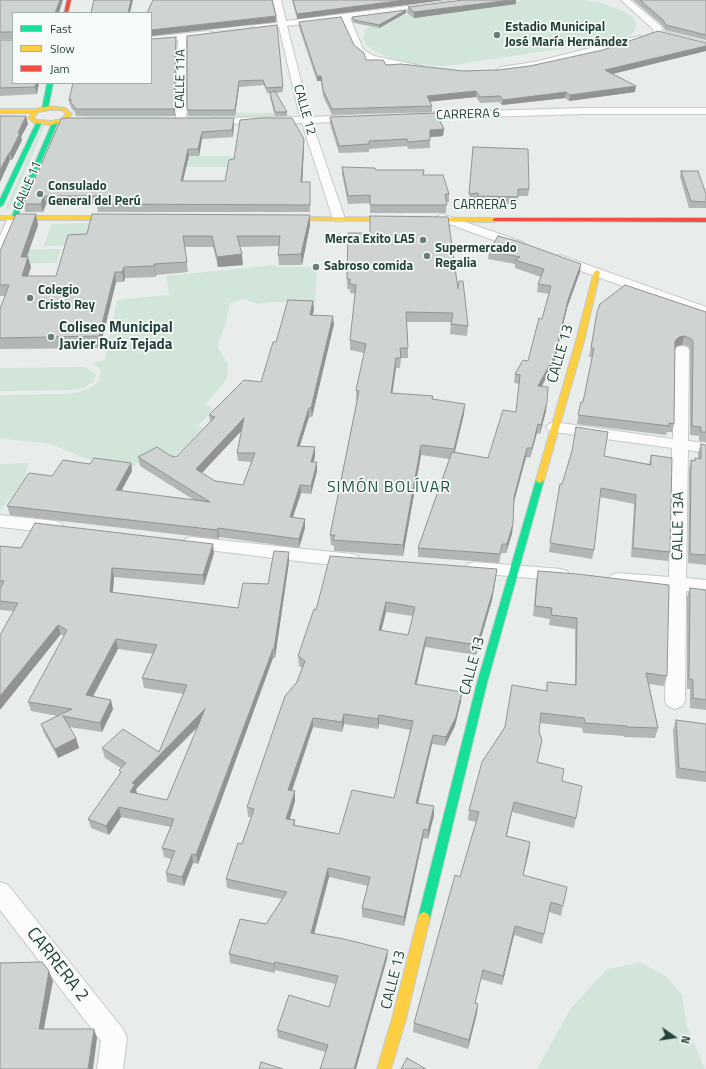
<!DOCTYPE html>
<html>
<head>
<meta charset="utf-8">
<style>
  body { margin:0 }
  #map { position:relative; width:706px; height:1069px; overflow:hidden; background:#e8edeb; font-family:"Titillium Web",sans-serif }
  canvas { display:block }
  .legend { position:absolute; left:12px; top:12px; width:140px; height:72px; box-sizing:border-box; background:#f7fbf9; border:1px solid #a3b1ad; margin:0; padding:5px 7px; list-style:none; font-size:12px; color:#24423a }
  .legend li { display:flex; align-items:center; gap:8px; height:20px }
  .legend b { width:20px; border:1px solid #a3b1ad }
  .north { position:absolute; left:654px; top:1017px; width:40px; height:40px; -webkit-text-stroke:3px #f7fbf9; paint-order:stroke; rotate:103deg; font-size:11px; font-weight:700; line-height:16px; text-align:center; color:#24423a }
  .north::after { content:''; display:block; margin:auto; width:14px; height:18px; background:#24423a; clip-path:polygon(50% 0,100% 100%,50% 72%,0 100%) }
</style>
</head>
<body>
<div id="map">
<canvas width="706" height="1069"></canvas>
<ul class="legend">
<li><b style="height:5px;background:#16e098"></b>Fast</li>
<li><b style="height:5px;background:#ffcf43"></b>Slow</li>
<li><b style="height:5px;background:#f24e42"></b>Jam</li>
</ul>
<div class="north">N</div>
</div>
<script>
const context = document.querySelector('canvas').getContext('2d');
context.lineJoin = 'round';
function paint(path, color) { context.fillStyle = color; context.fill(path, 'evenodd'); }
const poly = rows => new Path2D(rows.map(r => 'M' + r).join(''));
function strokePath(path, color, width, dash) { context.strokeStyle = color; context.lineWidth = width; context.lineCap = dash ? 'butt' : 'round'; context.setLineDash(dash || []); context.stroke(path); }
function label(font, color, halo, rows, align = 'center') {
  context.font = font + ' "Titillium Web",sans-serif'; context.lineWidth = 3.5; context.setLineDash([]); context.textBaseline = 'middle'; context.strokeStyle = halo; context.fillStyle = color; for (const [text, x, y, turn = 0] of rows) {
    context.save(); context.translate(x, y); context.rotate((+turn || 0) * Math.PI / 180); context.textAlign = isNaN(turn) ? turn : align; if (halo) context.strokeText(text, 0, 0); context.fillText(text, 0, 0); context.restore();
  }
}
paint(poly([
  [523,0,584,0,602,3,620,10,632,16,636,23,634,32,624,39,454,65,435,66,398,62,374,51,365,44,363,38,365,30,377,22,391,17],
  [196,112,277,113,284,115,281,118,190,118,187,116],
  [85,114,171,115,165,118,86,118,84,117],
  [42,125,45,126,9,209,5,209],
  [236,156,234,167,44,167,48,157],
  [95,223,89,245,44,246,51,224],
  [61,249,56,263,7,264,12,250],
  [275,265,276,267,317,267,315,303,270,302,257,304,244,299,230,303,225,326,219,339,218,347,228,365,227,379,205,405,214,409,198,426,203,428,171,460,157,451,128,470,84,458,50,444,0,438,0,395,65,394,79,392,90,388,99,381,101,371,93,363,105,360,117,300,169,295,166,276],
  [84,367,89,369,96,375,93,382,84,388,71,390,0,391,0,368],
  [28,463,24,481,0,511,0,464],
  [639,962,666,976,682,995,687,1026,705,1069,537,1069,571,1008,606,970]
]), '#d1e6d8');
const street = poly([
  [273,0,281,0,286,21,456,0,479,0,475,2,350,18,363,49,374,56,422,66,424,68,422,70,419,71,379,63,368,60,360,55,355,50,342,19,287,26,310,117,353,115,358,118,353,121,312,123,345,219,343,221,335,221,333,219,302,123,211,124,206,121,211,118,300,117,279,27,255,31,251,28,255,25,278,23,273,0],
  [621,0,630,0,661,26,662,31,706,42,706,48,654,34,653,29,621,0],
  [209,31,212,32,213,34,212,36,186,39,186,107,209,107,214,110,213,112,186,113,186,121,181,124,176,121,176,113,147,112,146,110,151,107,176,107,178,40,151,43,151,37,209,31],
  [639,36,642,37,643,39,642,41,534,68,501,73,496,70,501,67,534,62,639,36],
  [584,108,706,108,706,114,584,114,415,119,410,116,415,113,584,108],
  [14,214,18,216,20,218,6,249,4,252,0,253,0,236,8,218,10,216,14,214],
  [442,214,523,242,525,245,523,248,519,249,515,248,438,220,436,218,438,216,442,214],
  [560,255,706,307,706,316,556,262,554,259,556,256,560,255],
  [682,346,687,347,689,350,688,441,706,443,706,453,688,450,686,578,706,580,706,592,686,591,685,701,682,706,675,709,668,706,665,701,668,589,617,585,611,583,608,579,611,575,617,573,669,577,672,448,554,432,549,430,546,427,549,424,554,422,673,439,675,350,677,347,682,346],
  [0,515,55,521,61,523,63,527,61,531,55,533,0,527,0,515],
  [191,537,352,554,358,556,361,560,358,564,352,566,313,563,185,547,182,543,185,539,191,537],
  [474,562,561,569,567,571,570,575,567,579,561,581,468,572,465,568,468,564,474,562],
  [0,882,8,885,123,1029,127,1038,123,1069,97,1069,101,1041,0,910,0,882]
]);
const fast = poly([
  [47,83,53,83,48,109,45,111,42,109,47,83],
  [37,121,42,122,3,205,0,207,0,199,37,121],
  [53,121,58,122,17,218,12,219,11,218,53,121],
  [540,477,544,480,487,683,430,918,428,922,424,924,420,922,418,918,477,683,536,480,540,477]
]);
const slow = poly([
  [49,106,65,108,72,114,65,121,51,125,34,123,28,118,32,113,0,113,0,109,36,109,49,106],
  [49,110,62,110,66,114,61,119,51,121,37,120,34,118,38,112,49,110],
  [0,216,121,216,124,218,121,220,0,220,0,216],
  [281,217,495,218,498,220,495,222,279,220,278,219,281,217],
  [597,270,600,272,584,341,544,480,540,483,537,482,536,480,576,341,594,272,597,270],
  [424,912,428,914,430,918,406,1019,391,1069,377,1069,392,1019,418,918,420,914,424,912]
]);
const jam = poly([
  [67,0,71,0,68,13,64,13,67,0],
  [495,218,706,218,706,222,493,221,493,219,495,218]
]);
strokePath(street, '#c5cac8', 2);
strokePath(fast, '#c3cbc8', 2);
strokePath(slow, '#c3cbc8', 2);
strokePath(jam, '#c3cbc8', 2);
paint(street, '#fcfcfc');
paint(fast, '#16e098');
paint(slow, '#ffcf43');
paint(jam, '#f24e42');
paint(poly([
  [0,0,13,13,39,83,37,94,0,96,0,40,13,40,13,39,0,39],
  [292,0,444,0,297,19],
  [633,0,706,0,706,40,665,30,662,25],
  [516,4,414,18,407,13,408,7],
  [406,13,379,28,354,23,352,20,352,17],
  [299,22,354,45,366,60,386,65,463,71,498,70,706,43,706,51,612,74,635,92,569,101,565,98,502,105,499,102,480,103,476,97,430,101,432,106,432,112,332,115,323,96,321,81,317,81,299,27],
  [187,36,283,87,283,92,275,93,287,112,287,116,275,116,270,97,270,93,271,93,267,93,264,85,239,87,235,116,188,116,187,110],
  [176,43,175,116,76,116,75,112,71,108,71,106,70,106,69,100],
  [0,116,28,124,21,137,22,140,12,160,10,160,6,169,0,182],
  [330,117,444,129,443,136,430,137,430,148,408,149,407,146,369,149,369,152,339,153,330,124],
  [61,119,234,124,233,137,202,139,199,156,189,156,183,181,225,181,234,159,304,146,302,182,310,182,310,212,98,212,97,204,46,204,43,212,25,212,24,204],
  [473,147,529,189,528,196,518,196,517,204,477,203,477,201,469,201],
  [342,167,424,175,449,194,449,202,446,202,446,213,370,213,370,203,348,204,342,174],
  [681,171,706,194,706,208,689,208,680,177],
  [36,214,38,225,27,257,31,267,28,276,56,276,68,235,310,225,302,265,279,265,278,255,279,246,240,247,243,265,218,267,213,247,185,247,188,272,156,275,156,277,125,278,124,282,116,282,100,348,0,349,0,309,5,296,0,296,0,251],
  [348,233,370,233,458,289,468,326,467,336,450,334,451,322,407,322,408,348,408,358,401,358,400,368,396,368,392,393,433,399,464,414,455,452,488,458,516,412,519,384,514,383,515,374,528,361,542,319,549,294,537,292,538,284,541,277,515,268,515,264,488,259,489,251,498,236,580,272,567,308,554,364,541,387,546,411,540,434,537,433,530,458,526,457,514,502,512,534,506,553,501,553,499,563,418,557,418,548,449,459,421,455,403,556,334,551,334,546,331,545,330,535,357,400,356,400,356,390,364,353,350,350,350,340,355,294,350,293,350,289,347,289],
  [313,301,314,310,312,315,334,324,312,417,309,417,300,446,315,447,315,456,314,462,317,462,317,471,311,494,301,493,293,517,305,528,299,548,219,537,218,539,10,515,7,506,52,476,90,464,131,463,132,471,121,491,194,500,140,466,138,457,171,456,176,457,210,422,209,415,261,382,276,342],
  [242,430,237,453,238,461,251,462,243,485,215,481,202,473],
  [597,312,706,312,706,442,699,441,699,436,690,435,690,350,688,346,682,345,677,346,675,348,674,424,672,432,667,432,666,435,577,424,581,402,583,402,592,357,589,357],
  [701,444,706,445,706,565,688,563,689,469,691,460,695,461,695,458,698,458,698,453],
  [651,455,670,552,668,561,631,557,634,504,600,497,594,550,592,559,549,552,560,484,562,484,604,456,649,464],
  [0,546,21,548,214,553,204,585,114,577,113,593,238,608,268,584,289,562,275,658,273,658,198,864,193,863,184,886,167,882,166,873,171,859,164,857,162,848,171,827,121,817,109,835,91,828,88,819,120,774,119,770,121,768,105,758,102,748,159,752,184,694,144,688,142,678,153,654,118,649,93,697,113,709,102,732,69,727,76,738,79,748,58,758,44,733,41,724,57,716,31,711,28,702,64,636,13,611,0,610],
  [197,728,167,800,137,794,136,789],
  [538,571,667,676,664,686,649,684,658,728,655,738,624,737,624,736,583,733,582,728,540,723,539,732,542,740,537,762,562,781,576,818,574,828,512,812,507,836,530,842,523,875,563,906,561,916,549,912,542,944,514,935,502,985,481,979,475,1003,478,1004,477,1013,468,1049,413,1032,414,1023,460,877,476,822,468,820,469,810,546,691,547,682,575,685,575,629,549,625,550,619,533,616,536,581],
  [496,578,492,600,476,655,425,647,417,684,461,701,455,726,445,746,432,744,418,803,434,815,428,839,423,838,404,926,362,917,362,908,368,886,329,877,314,933,387,959,325,1052,278,1038,277,1030,329,1007,336,984,275,970,275,973,230,963,229,954,266,924,282,899,227,888,226,879,242,844,251,817,248,817,247,807,302,668,299,666,298,656,316,610],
  [386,612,413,616,408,635,381,631],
  [344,724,378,729,379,724,410,730,394,798,339,834,295,825,295,820,290,819,295,801,295,791,292,791,313,727,342,732],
  [690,588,706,590,706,710,690,708,690,689,687,689,687,597],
  [676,720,706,727,706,782,676,778,673,730]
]), '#b2b6b5');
paint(poly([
  [60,0,63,0,59,13,55,13],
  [131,0,133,0,130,13,128,13],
  [405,0,444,0,297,19,297,14],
  [511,0,516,0,516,4,414,18,414,12],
  [406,10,406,13,379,28,379,25],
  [276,16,276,22,151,36,151,30],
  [176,37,176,43,175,116,174,109],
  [706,46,706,51,604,76,605,70],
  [317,76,321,76,321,81,317,81],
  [239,81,239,87,235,116,235,110],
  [36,83,39,83,37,94,35,87],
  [636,86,635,92,569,101,570,95],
  [476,91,476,97,427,102,427,96],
  [566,92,565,98,502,105,503,100],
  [26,116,28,124,21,137,22,140,12,160,10,153,18,133],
  [234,118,234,124,233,137,232,130],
  [444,129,443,136,430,137,430,130],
  [202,132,202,139,199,156,198,149],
  [304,139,304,146,302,189,301,182],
  [188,149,189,156,181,188,181,181],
  [9,153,10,160,0,182,0,170],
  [44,196,46,204,43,212,41,204],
  [36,214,38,225,23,267,21,257],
  [310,215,310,225,302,265,301,254],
  [242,254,243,265,218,267,217,257],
  [28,257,31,267,24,287,22,276],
  [154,264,156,275,156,277,154,266],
  [581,264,580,272,567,308,554,364,537,395,538,386],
  [124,267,125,278,124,282,122,272],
  [115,272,116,282,100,348,99,336],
  [313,301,314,310,310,323,310,315],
  [333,316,334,324,312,417,311,408],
  [684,336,682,345,677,346,674,350,675,341,679,337],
  [396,358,396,368,391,403,391,393],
  [547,402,546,411,540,434,541,425],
  [465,404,464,414,453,459,454,449],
  [309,408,309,417,297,454,297,446],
  [244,418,245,427,197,478,196,469],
  [538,424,537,433,530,458,532,448],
  [421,445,421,455,403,556,403,545],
  [315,447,315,456,312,470,311,462],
  [527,448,526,457,513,506,514,497],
  [317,462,317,471,311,494,311,486],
  [131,463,132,471,117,499,116,490],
  [300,485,301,493,290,526,290,517],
  [305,519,305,528,299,548,299,539],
  [513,524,512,534,506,553,507,544],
  [218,528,219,537,218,539,217,530],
  [213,544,214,553,204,585,203,575],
  [289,552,289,562,275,658,274,649],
  [112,568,114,577,112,602,110,592],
  [497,569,492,600,476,655,477,645],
  [386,602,386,612,379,640,379,630],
  [58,625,61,634,0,710,0,696],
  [426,637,425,647,414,693,415,684],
  [116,639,118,649,88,705,86,695],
  [273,649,273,658,198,864,196,855],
  [462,692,461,701,455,726,445,746,446,737],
  [111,700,113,709,102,732,100,723],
  [205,709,206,718,136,789,137,794,130,792,132,783],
  [344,714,344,724,342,732,342,722],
  [379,715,379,724,378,729,378,719],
  [313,718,313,727,289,799,288,790],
  [433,735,432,744,416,812,416,803],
  [76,738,79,748,58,758,55,749],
  [295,791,295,801,287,828,286,819],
  [514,802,512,812,504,846,506,836],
  [434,806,434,815,428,839,428,830],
  [119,807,121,817,109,835,106,826],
  [424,829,423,838,404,926,404,917],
  [530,842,529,852,521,884,523,875],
  [192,854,193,863,184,886,182,877],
  [328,868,329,877,312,942,311,933],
  [515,926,514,935,502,985,503,976],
  [388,950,387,959,356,1069,354,1069],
  [275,962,275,973,274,964],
  [49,971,53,981,42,1039,39,1029],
  [478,1004,477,1013,468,1049,469,1040],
  [94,1029,97,1038,93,1069,88,1069]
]), '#919493');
const building = poly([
  [0,0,60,0,55,13,13,13,13,83,36,83,35,87,0,88,0,40,13,40,13,32,0,32,0,0],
  [94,0,131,0,128,13,91,13,94,0],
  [153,0,272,0,276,16,151,30,151,13,147,13,153,0],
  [293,0,405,0,297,14,293,0],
  [463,0,511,0,414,12,408,7,463,0],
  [640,0,706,0,706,35,666,25,663,20,640,0],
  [406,10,379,25,354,20,352,17,406,10],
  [341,17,354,45,364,53,366,60,383,60,386,65,401,64,463,71,498,70,530,66,603,50,658,31,706,43,706,46,605,70,636,86,570,95,566,92,503,100,500,96,480,97,476,91,427,96,432,106,332,109,323,90,321,76,317,76,299,22,341,17],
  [277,25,283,87,266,88,263,80,239,81,235,110,187,110,187,36,277,25],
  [176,37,174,109,75,109,75,107,70,102,72,100,69,100,73,83,151,83,151,39,176,37],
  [275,91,287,112,275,112,270,93,275,91],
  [436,113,444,129,430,130,430,140,408,142,407,139,369,141,369,144,339,146,330,117,436,113],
  [0,116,26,116,18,133,20,133,10,153,9,153,0,170,0,116],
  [67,118,234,118,232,130,202,132,198,149,188,149,181,181,225,181,229,160,234,159,240,120,261,118,292,118,304,139,301,182,310,182,310,205,97,204,99,196,44,196,41,204,24,204,61,119,67,118],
  [473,147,528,149,529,189,518,189,518,197,478,196,478,193,469,194,473,147],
  [342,167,375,168,376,170,424,170,423,175,443,175,449,194,445,194,447,205,370,205,370,195,348,196,342,167],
  [681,171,698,171,706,194,706,202,691,201,681,171],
  [16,214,36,214,21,257,28,257,22,276,56,276,68,235,87,234,92,214,310,215,301,254,278,255,280,236,237,236,242,254,217,257,212,236,183,236,187,262,154,264,154,266,124,267,122,272,115,272,99,336,0,338,0,309,9,285,0,285,0,251,16,214],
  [370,216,448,217,458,289,459,281,463,281,468,326,451,324,453,313,406,312,408,348,400,348,401,358,396,358,391,393,433,396,432,399,465,404,454,449,421,445,403,545,333,540,335,535,330,535,359,391,356,390,366,344,350,340,356,285,350,284,350,279,347,279,348,233,370,233,370,216],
  [498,236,517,241,581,264,568,300,555,355,538,386,548,387,547,402,541,425,538,424,532,448,527,448,514,497,513,524,507,544,502,544,500,554,418,548,452,452,488,458,503,410,516,412,520,375,515,374,523,360,528,361,539,318,542,319,551,286,538,284,544,269,515,260,520,257,489,251,498,236],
  [625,285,706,312,706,432,701,432,701,427,692,426,693,341,690,338,684,336,679,337,675,341,674,424,669,423,669,426,578,415,581,402,583,402,594,348,591,348,597,312,600,304,625,285],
  [288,300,313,301,310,315,333,316,311,408,309,408,297,446,315,447,311,462,317,462,311,486,300,485,290,517,305,519,299,539,218,528,217,530,7,506,29,473,52,476,63,460,90,464,94,458,131,463,116,490,210,502,138,457,157,447,171,456,176,457,215,417,209,415,244,380,261,382,273,342,276,342,288,300],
  [244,418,237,453,255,453,243,485,215,481,196,469,244,418],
  [576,427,608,432,604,456,651,465,651,455,672,458,670,552,633,548,636,495,601,488,594,550,550,543,560,484,562,484,572,451,576,427],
  [701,444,706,445,706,555,690,554,691,460,695,461,695,458,701,459,701,444],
  [35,523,213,544,203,575,112,568,110,592,238,608,243,583,268,584,274,551,289,552,274,649,273,649,196,855,192,854,182,877,166,873,175,851,162,848,174,819,119,807,106,826,88,819,121,772,119,770,126,763,102,748,123,729,159,752,187,685,142,678,157,645,116,639,86,695,111,700,100,723,63,716,76,738,55,749,41,724,72,709,28,702,67,630,58,625,0,696,0,635,18,603,0,601,0,589,4,581,0,581,0,546,21,548,35,523],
  [205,709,167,800,130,792,135,784,132,783,205,709],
  [330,556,497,569,493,591,477,645,426,637,415,684,462,692,456,717,446,737,433,735,416,803,434,806,428,830,424,829,404,917,362,908,370,877,328,868,311,933,344,939,388,950,354,1069,320,1069,328,1045,277,1030,289,995,329,1007,338,976,275,962,274,964,229,954,240,919,266,924,287,892,226,879,238,843,242,844,254,809,247,807,285,696,297,682,305,661,298,656,314,609,316,610,330,556],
  [386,602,415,607,408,635,379,630,386,602],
  [344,714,378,719,379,715,413,721,394,798,352,790,339,834,293,825,295,820,286,819,295,791,288,790,313,718,342,722,344,714],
  [538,571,577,574,669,585,667,676,646,673,658,728,627,727,627,726,585,723,584,718,541,713,539,732,542,740,537,762,564,769,562,781,582,786,576,818,514,802,506,836,530,842,523,875,567,887,563,906,551,902,544,934,515,926,503,976,483,970,475,1003,478,1004,469,1040,414,1023,455,875,460,877,479,812,469,810,482,762,505,727,512,685,547,691,547,682,576,685,577,618,551,615,552,608,535,606,538,571],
  [690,588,706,590,706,700,693,698,693,680,689,679,690,588],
  [676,720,706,724,706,772,679,768,676,720],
  [42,962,49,971,39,1029,94,1029,88,1069,0,1069,0,963,42,962],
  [407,1058,426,1069,401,1069,407,1058],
  [261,1062,283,1069,259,1069,261,1062]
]);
paint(building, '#cfd4d2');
strokePath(building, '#919493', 1);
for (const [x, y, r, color] of [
  [497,35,4,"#697e78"],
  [40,194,4,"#697e78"],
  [423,240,4,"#697e78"],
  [427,256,4,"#697e78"],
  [316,267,4,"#697e78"],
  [30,298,4,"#697e78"],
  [51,337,4,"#697e78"]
]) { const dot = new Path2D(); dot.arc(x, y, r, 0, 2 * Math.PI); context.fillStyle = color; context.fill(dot); strokePath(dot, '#f7fbf9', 1.5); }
label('bold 13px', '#24423a', '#f7fbf9', [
  ["Estadio Municipal",505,28],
  ["José María Hernández",505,43],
  ["Consulado",48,187],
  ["General del Perú",48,202],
  ["Merca Exito LA5",415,240,"right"],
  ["Supermercado",435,249],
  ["Regalia",435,264],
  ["Sabroso comida",324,267],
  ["Colegio",38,291],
  ["Cristo Rey",38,306]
], 'left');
label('13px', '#24423a', '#f7fbf9', [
  ["CALLE 11A",181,79,-89],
  ["CALLE 12",304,110,74],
  ["CARRERA 6",468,115,-2],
  ["CALLE 11",28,186,-67],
  ["CARRERA 5",485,206]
]);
label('bold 15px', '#24423a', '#f7fbf9', [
  ["Coliseo Municipal",59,328],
  ["Javier Ruíz Tejada",59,345]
], 'left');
label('15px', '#24423a', '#f7fbf9', [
  ["CALLE 13",561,354,-74],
  ["CALLE 13A",679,526,-89],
  ["CALLE 13",473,666,-75],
  ["CALLE 13",394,980,-76]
]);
context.letterSpacing = '1px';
label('16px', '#1f5548', '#f7fbf9', [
  ["SIMÓN BOLÍVAR",389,488]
]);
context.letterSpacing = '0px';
label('18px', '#24423a', '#f7fbf9', [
  ["CARRERA 2",57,965,52]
]);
</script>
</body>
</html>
